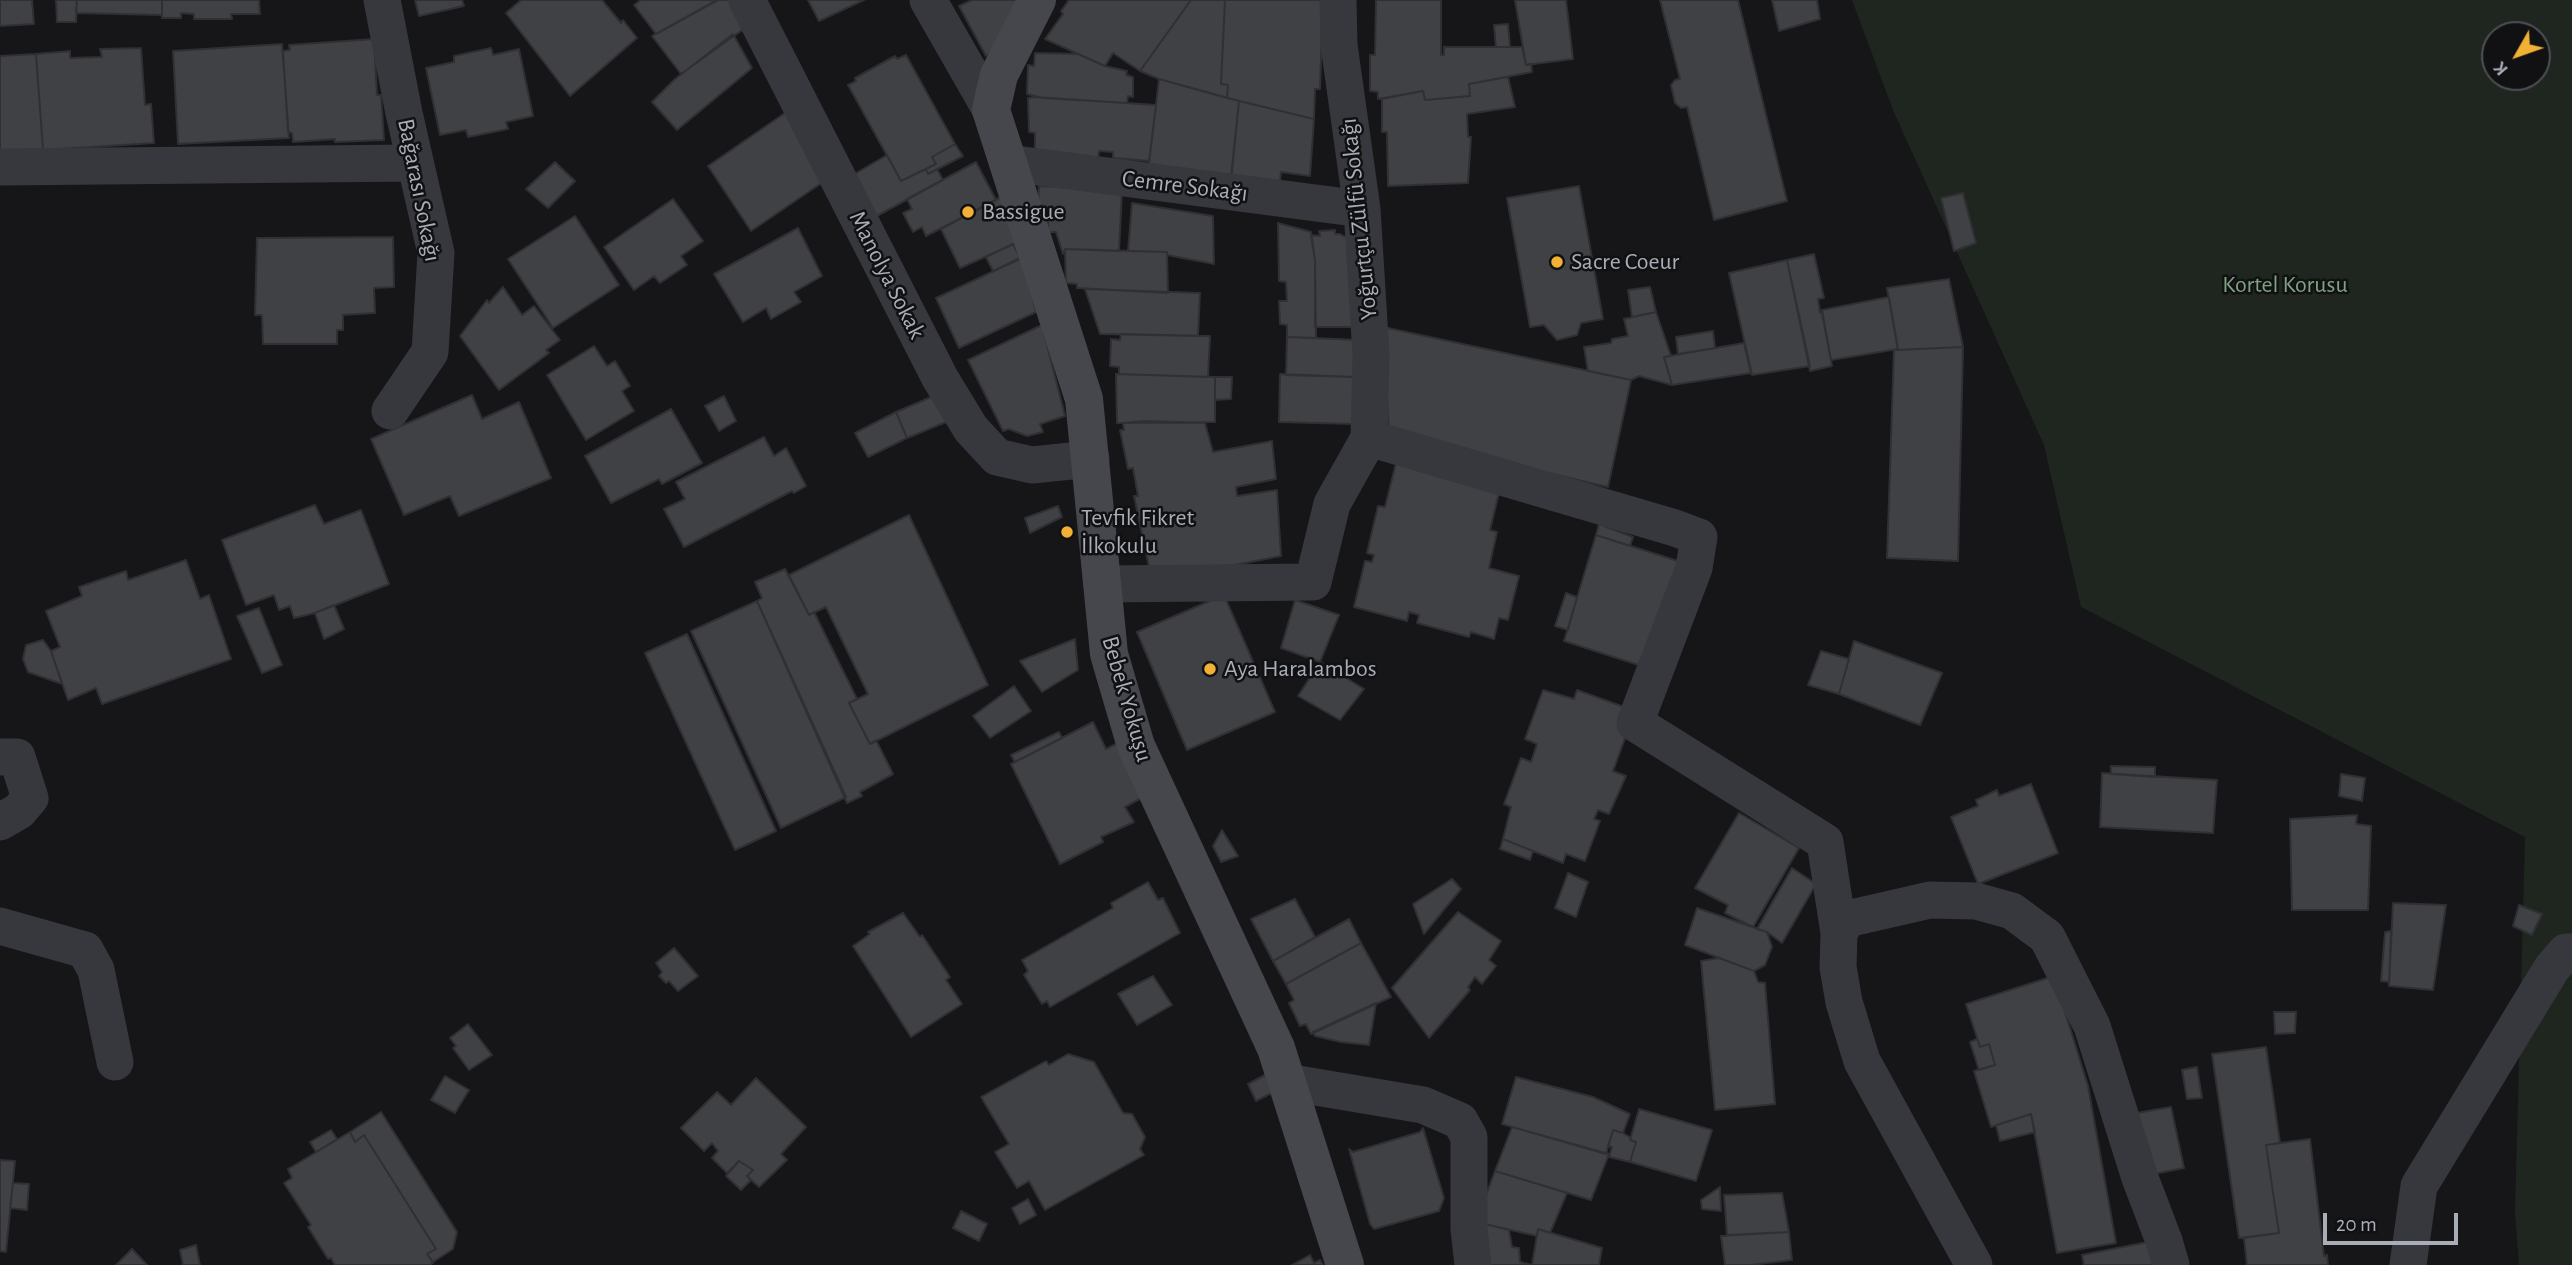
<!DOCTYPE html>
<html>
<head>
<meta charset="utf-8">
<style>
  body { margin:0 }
  #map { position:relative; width:2572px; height:1265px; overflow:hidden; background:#161618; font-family:"Alegreya Sans",sans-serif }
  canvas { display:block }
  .north { position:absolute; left:2481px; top:21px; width:70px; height:70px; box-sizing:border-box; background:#111113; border:2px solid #4d4f55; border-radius:50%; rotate:230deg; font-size:19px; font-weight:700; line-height:28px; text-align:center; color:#a8adb8 }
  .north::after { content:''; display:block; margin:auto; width:24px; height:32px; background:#f2b134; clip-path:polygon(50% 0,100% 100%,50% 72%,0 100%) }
  .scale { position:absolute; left:2323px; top:1213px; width:135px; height:32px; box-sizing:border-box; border:4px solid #a8adb8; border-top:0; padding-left:9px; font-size:21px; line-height:24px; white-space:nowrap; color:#a8adb8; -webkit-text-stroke:5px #111113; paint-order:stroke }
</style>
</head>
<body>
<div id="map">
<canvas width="2572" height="1265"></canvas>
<div class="north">K</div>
<div class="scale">20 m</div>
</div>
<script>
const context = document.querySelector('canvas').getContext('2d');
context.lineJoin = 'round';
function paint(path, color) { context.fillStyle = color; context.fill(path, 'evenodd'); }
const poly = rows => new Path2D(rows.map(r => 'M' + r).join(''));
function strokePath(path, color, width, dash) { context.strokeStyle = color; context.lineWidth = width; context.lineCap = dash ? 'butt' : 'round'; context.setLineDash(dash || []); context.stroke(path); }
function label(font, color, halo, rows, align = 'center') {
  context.font = font + ' "Alegreya Sans",sans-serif'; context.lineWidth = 5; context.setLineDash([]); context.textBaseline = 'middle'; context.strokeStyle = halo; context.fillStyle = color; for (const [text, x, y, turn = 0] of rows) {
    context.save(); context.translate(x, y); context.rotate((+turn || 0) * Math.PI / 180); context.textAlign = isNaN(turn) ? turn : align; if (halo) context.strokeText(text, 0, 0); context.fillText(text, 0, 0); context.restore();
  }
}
paint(poly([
  [1852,0,2572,0,2572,1265,2519,1265,2515,1212,2525,837,2081,607,2044,445,1893,110],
  [2495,35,2537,35,2537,77,2495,77]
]), '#1e261f');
const building = poly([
  [0,0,32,0,34,24,0,26,0,0],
  [56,0,77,0,76,22,57,22,56,0],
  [77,0,162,0,162,15,76,13,77,0],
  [162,0,259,0,260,14,231,14,232,19,194,19,194,14,181,13,181,18,162,18,162,0],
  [415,0,462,0,464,6,419,16,415,0],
  [521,0,602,0,621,23,623,20,637,38,570,96,506,13,521,0],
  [641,0,718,0,656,34,634,5,641,0],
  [717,0,740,0,752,23,681,74,652,36,717,0],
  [808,0,864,0,819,21,808,0],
  [972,0,1026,0,1009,41,986,56,959,6,972,0],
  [1069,0,1191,0,1140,71,1113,53,1105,66,1045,39,1063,14,1061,11,1069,0],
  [1191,0,1225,0,1221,84,1228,85,1227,98,1159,79,1140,71,1191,0],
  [1225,0,1323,0,1320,89,1315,89,1314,119,1227,98,1228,85,1221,84,1225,0],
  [1376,0,1441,0,1441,55,1444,55,1444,47,1522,47,1526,65,1531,64,1532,72,1469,84,1470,96,1425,100,1423,91,1378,99,1378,92,1370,91,1370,55,1375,55,1376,0],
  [1515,0,1566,0,1573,59,1526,65,1515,0],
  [1660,0,1738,0,1787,201,1714,220,1687,107,1681,108,1675,103,1671,85,1675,80,1680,79,1660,0],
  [1772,0,1817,0,1820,19,1779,31,1772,0],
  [1508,24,1510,47,1496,47,1494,25,1508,24],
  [733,34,752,68,677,130,652,102,675,79,733,34],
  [374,39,377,95,381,95,384,140,335,142,335,139,293,142,292,133,288,132,283,51,290,50,289,45,374,39],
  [282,44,289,138,178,144,173,51,282,44],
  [141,48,145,105,151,104,154,143,43,150,36,54,70,51,70,58,102,57,100,49,141,48],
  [491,48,493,55,519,49,533,116,506,122,508,129,468,137,466,130,440,135,426,68,454,62,454,56,491,48],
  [1035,53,1078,54,1105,66,1127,71,1126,75,1133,77,1133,97,1128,96,1127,103,1043,98,1027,94,1028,65,1034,66,1035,53],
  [36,54,43,150,0,153,0,56,36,54],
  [906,55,955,144,932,157,936,164,901,181,848,85,856,81,855,78,895,56,897,59,906,55],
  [1508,77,1515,107,1467,114,1468,137,1471,137,1468,183,1388,186,1387,132,1382,132,1382,99,1423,91,1425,100,1470,96,1469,84,1508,77],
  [1159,79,1239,101,1231,177,1149,164,1159,79],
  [1034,97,1156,105,1149,161,1113,158,1113,152,1099,151,1098,159,1035,150,1035,133,1029,132,1028,98,1034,97],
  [1239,101,1314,119,1310,176,1281,172,1279,190,1231,182,1239,101],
  [798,104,829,178,751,231,708,166,798,104],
  [955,144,963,156,928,174,926,169,936,164,932,157,955,144],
  [887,155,901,181,926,169,928,174,937,169,943,180,875,217,853,175,887,155],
  [555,162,575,181,548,208,526,189,555,162],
  [976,162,996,200,926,236,922,227,913,232,903,213,912,209,907,199,976,162],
  [1039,186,1122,190,1119,251,1065,249,1063,254,1056,232,1048,232,1048,215,1042,213,1042,205,1038,205,1039,186],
  [1579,186,1603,319,1581,323,1577,335,1557,340,1544,325,1530,327,1507,198,1579,186],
  [1010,192,1023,240,960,268,941,229,1010,192],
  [1963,193,1976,243,1954,251,1941,198,1963,193],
  [673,199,703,241,681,256,687,265,660,283,654,276,634,290,604,247,673,199],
  [1132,203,1213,216,1214,264,1167,255,1167,252,1128,251,1132,203],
  [575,216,619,285,553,328,508,259,575,216],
  [1278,223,1311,232,1315,260,1316,338,1287,337,1287,325,1280,324,1279,301,1287,301,1286,282,1279,281,1278,223],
  [798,228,822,276,794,292,801,302,771,319,766,308,743,322,714,274,798,228],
  [1335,230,1335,234,1340,234,1356,243,1355,327,1315,327,1315,260,1311,235,1320,236,1319,231,1335,230],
  [393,237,394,287,374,288,375,313,343,315,343,330,337,330,337,344,263,344,262,315,255,315,257,238,393,237],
  [1013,244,1020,258,993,271,986,257,1013,244],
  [1065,249,1167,252,1168,293,1077,288,1077,284,1066,283,1065,249],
  [1814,254,1824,298,1818,299,1820,312,1822,313,1832,366,1810,371,1787,260,1814,254],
  [1022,258,1036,312,959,348,936,298,1022,258],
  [1787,260,1810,366,1752,375,1729,273,1787,260],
  [1949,279,1963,347,1898,350,1887,288,1949,279],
  [503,287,522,315,534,306,560,340,546,350,549,353,499,390,460,336,487,300,489,303,503,287],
  [1650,287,1656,312,1632,317,1628,290,1650,287],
  [1085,289,1200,293,1198,336,1100,334,1085,289],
  [1889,297,1898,349,1831,360,1822,310,1889,297],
  [1656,312,1671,356,1664,357,1672,385,1639,376,1631,380,1588,371,1584,347,1611,343,1612,339,1628,336,1624,319,1656,312],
  [1042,325,1065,416,1040,424,1043,432,1027,436,1009,429,1003,431,968,360,1042,325],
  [1383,327,1631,380,1608,487,1389,436,1383,327],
  [1713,331,1715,348,1678,354,1676,337,1713,331],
  [1121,334,1210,336,1208,377,1119,374,1119,367,1110,366,1111,339,1120,340,1121,334],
  [1287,337,1360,340,1355,377,1286,375,1287,337],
  [1744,343,1751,373,1672,385,1664,357,1744,343],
  [594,346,607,366,615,361,630,386,622,391,634,411,586,440,547,375,594,346],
  [1963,347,1958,561,1887,558,1894,350,1963,347],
  [1116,374,1215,377,1215,422,1117,423,1116,374],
  [1280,374,1355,377,1354,424,1279,422,1280,374],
  [1215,377,1232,377,1231,399,1215,400,1215,377],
  [943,392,956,418,907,438,896,412,943,392],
  [472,395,482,419,519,402,551,478,459,516,450,496,404,515,371,439,472,395],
  [724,396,736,421,719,431,705,406,724,396],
  [671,409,702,463,662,484,659,479,611,503,585,456,671,409],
  [896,412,907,438,868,457,855,433,896,412],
  [1144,421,1205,423,1213,452,1272,441,1276,479,1236,487,1237,496,1277,490,1281,556,1152,581,1134,496,1138,496,1133,468,1128,469,1120,430,1124,430,1123,423,1144,421],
  [764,437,774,456,786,448,806,486,794,493,792,491,684,547,664,509,685,499,676,482,764,437],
  [1398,455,1502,480,1490,530,1497,532,1489,568,1519,576,1508,620,1499,618,1494,639,1471,632,1469,637,1417,623,1419,615,1409,612,1407,621,1354,607,1365,561,1372,562,1374,555,1367,553,1378,506,1385,507,1398,455],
  [315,505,324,524,361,510,389,584,315,613,294,618,290,606,279,610,274,595,246,605,222,540,315,505],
  [1058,506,1062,517,1030,533,1025,518,1058,506],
  [909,515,988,685,870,744,849,703,868,694,826,607,809,615,789,575,909,515],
  [1599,524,1633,537,1630,546,1596,535,1599,524],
  [1596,535,1684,563,1651,669,1564,641,1596,535],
  [186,560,200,599,209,595,231,659,102,704,96,688,68,700,51,651,60,647,46,611,82,596,79,587,126,571,128,580,186,560],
  [785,569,809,615,814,612,857,699,849,703,870,744,876,740,893,774,860,792,862,796,847,803,757,601,762,598,755,582,785,569],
  [1566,593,1577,597,1568,630,1555,626,1566,593],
  [1224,595,1275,712,1187,750,1137,632,1224,595],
  [1295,600,1339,615,1320,662,1281,648,1295,600],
  [757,601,846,797,781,828,691,631,757,601],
  [334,605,344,629,324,639,315,613,334,605],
  [259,608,282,665,262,673,237,616,259,608],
  [687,634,776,831,735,850,645,653,687,634],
  [1075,639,1078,670,1042,692,1020,661,1075,639],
  [43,640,51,651,62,684,28,672,23,659,26,645,43,640],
  [1854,641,1942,673,1920,725,1839,694,1854,641],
  [1821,651,1849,659,1839,694,1808,685,1821,651],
  [1320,662,1364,689,1340,720,1298,696,1320,662],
  [1014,686,1031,711,990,738,973,716,1014,686],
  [1543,690,1574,699,1577,690,1635,711,1613,771,1626,776,1609,814,1598,810,1594,819,1600,821,1585,861,1566,854,1563,863,1503,839,1511,807,1504,804,1521,758,1531,762,1537,744,1525,739,1543,690],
  [1093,722,1106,749,1118,743,1145,796,1125,807,1134,822,1101,837,1103,842,1060,864,1011,764,1093,722],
  [1059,732,1062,738,1015,762,1011,755,1059,732],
  [2111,766,2155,767,2155,777,2111,774,2111,766],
  [2102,773,2217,780,2213,833,2100,827,2102,773],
  [2341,774,2365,778,2362,801,2339,796,2341,774],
  [2031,784,2058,853,1978,884,1951,817,1978,806,1976,800,1997,790,1999,796,2031,784],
  [1739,813,1799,848,1753,927,1725,913,1728,905,1695,888,1739,813],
  [2357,815,2356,824,2371,826,2368,910,2292,910,2290,819,2357,815],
  [1222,830,1238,856,1221,862,1213,846,1222,830],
  [1503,839,1533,851,1530,860,1500,849,1503,839],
  [1792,868,1816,884,1782,943,1767,932,1757,929,1792,868],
  [1568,873,1588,882,1576,917,1555,908,1568,873],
  [1452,879,1461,889,1424,934,1413,904,1452,879],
  [1148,882,1158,900,1163,898,1180,933,1050,1007,1047,1001,1042,1004,1024,975,1028,971,1022,960,1113,908,1111,903,1148,882],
  [1295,899,1315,937,1273,961,1251,919,1295,899],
  [2393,903,2446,905,2433,990,2389,986,2393,903],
  [2519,905,2542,914,2532,935,2513,926,2519,905],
  [1697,908,1767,932,1772,947,1765,965,1754,971,1685,945,1697,908],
  [1458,912,1501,941,1489,960,1496,966,1482,984,1475,977,1468,987,1470,990,1429,1038,1392,988,1458,912],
  [903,913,920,937,922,935,950,977,946,980,962,1004,911,1037,853,946,870,934,868,932,903,913],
  [1349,919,1361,943,1286,984,1273,961,1349,919],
  [2391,931,2389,982,2381,981,2385,932,2391,931],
  [1361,943,1391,997,1311,1034,1306,1024,1300,1026,1289,1003,1294,1000,1286,984,1361,943],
  [674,948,698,976,678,991,669,981,666,983,659,976,662,972,656,963,674,948],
  [1719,958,1754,971,1758,982,1765,983,1775,1104,1715,1110,1701,961,1719,958],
  [1153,976,1172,1005,1137,1025,1118,994,1153,976],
  [2054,976,2088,1086,2116,1243,2057,1253,2031,1114,1991,1127,1974,1071,1995,1065,1989,1044,1980,1047,1966,1004,2054,976],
  [1376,1003,1369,1045,1341,1042,1315,1036,1313,1032,1376,1003],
  [2274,1012,2296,1012,2295,1033,2275,1034,2274,1012],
  [468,1024,492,1055,469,1070,453,1048,456,1046,450,1038,468,1024],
  [1977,1039,1980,1047,1989,1044,1995,1065,1979,1070,1970,1042,1977,1039],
  [2266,1047,2280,1143,2266,1145,2279,1233,2239,1238,2212,1054,2266,1047],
  [1068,1054,1094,1062,1123,1113,1132,1114,1145,1137,1140,1149,1144,1155,1045,1210,1029,1181,1017,1188,995,1152,1009,1144,981,1097,1046,1061,1049,1065,1068,1054],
  [2197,1067,2202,1098,2187,1099,2182,1070,2197,1067],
  [1265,1075,1274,1092,1256,1101,1248,1084,1265,1075],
  [445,1076,469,1090,455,1113,431,1100,445,1076],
  [1516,1077,1593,1097,1630,1114,1623,1133,1613,1130,1606,1154,1502,1124,1516,1077],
  [756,1078,806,1127,781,1154,787,1160,759,1187,747,1176,753,1170,739,1161,727,1173,712,1158,718,1151,712,1143,704,1151,681,1128,717,1092,731,1105,756,1078],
  [2171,1107,2184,1168,2143,1176,2131,1114,2171,1107],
  [1639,1109,1712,1130,1696,1181,1630,1162,1636,1142,1630,1140,1639,1109],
  [381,1112,457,1232,453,1249,433,1262,427,1254,436,1249,364,1135,355,1142,350,1132,381,1112],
  [2031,1114,2035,1132,2000,1141,1996,1125,2031,1114],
  [1512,1127,1609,1154,1591,1200,1495,1171,1512,1127],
  [1423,1128,1444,1198,1439,1211,1374,1229,1370,1224,1349,1149,1353,1152,1420,1132,1423,1128],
  [331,1130,337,1139,316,1152,310,1142,331,1130],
  [1613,1130,1623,1133,1631,1138,1630,1140,1636,1142,1630,1162,1609,1157,1612,1147,1608,1146,1613,1130],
  [350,1132,355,1142,364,1135,436,1249,427,1254,433,1263,430,1265,335,1265,331,1258,328,1259,308,1227,311,1225,284,1183,292,1178,288,1169,350,1132],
  [2310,1139,2324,1256,2327,1255,2328,1265,2247,1265,2244,1238,2279,1233,2266,1145,2310,1139],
  [0,1160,15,1161,6,1252,0,1251,0,1160],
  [739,1161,753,1170,747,1176,751,1180,741,1190,726,1176,739,1161],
  [1495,1171,1567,1193,1550,1233,1538,1229,1537,1236,1476,1222,1495,1171],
  [13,1183,29,1184,27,1210,10,1208,13,1183],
  [1720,1187,1721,1211,1702,1209,1701,1200,1720,1187],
  [1782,1193,1789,1232,1727,1235,1724,1195,1782,1193],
  [1028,1199,1036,1215,1020,1224,1012,1208,1028,1199],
  [961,1211,987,1224,979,1241,953,1228,961,1211],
  [1473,1221,1509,1230,1512,1247,1519,1248,1520,1262,1532,1265,1483,1265,1473,1221],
  [1538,1229,1602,1248,1599,1265,1532,1265,1538,1229],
  [1789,1232,1792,1260,1751,1265,1725,1265,1721,1236,1789,1232],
  [2158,1240,2162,1265,2084,1265,2082,1255,2158,1240],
  [196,1245,200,1265,183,1265,180,1250,196,1245],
  [132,1249,147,1265,116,1265,132,1249],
  [1310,1255,1314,1263,1320,1260,1323,1265,1292,1265,1310,1255]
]);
paint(building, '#404145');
strokePath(building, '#303034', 2);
strokePath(poly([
  [382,0,404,113,436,253,430,352,390,411],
  [747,0,940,378,971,429,997,457,1032,465,1091,459],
  [928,0,991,110],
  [1008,163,1362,209],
  [0,167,415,163],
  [1369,438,1675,528,1699,537,1694,568,1635,723,1825,842,1839,933],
  [1102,584,1313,582,1332,504,1369,438,1371,355,1362,209,1339,45,1338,0],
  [0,757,17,757,30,798,19,811,0,822],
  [0,926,85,950,96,970,115,1062],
  [1286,1082,1423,1105,1460,1121,1469,1137,1469,1229,1473,1265],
  [1974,1265,1862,1061,1844,1002,1838,967,1839,933,1847,919,1930,900,1976,901,2012,911,2047,937,2092,1026,2140,1178,2164,1241,2171,1265],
  [2408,1265,2419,1186,2552,968,2566,952,2572,952]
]), '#37383d', 37);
strokePath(poly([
  [1037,0,999,75,991,110,1084,399,1109,654,1136,746,1276,1048,1345,1265]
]), '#45474d', 38);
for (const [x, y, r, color] of [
  [968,212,7,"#f2b134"],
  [1557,262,7,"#f2b134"],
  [1067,532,7,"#f2b134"],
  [1210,669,7,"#f2b134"]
]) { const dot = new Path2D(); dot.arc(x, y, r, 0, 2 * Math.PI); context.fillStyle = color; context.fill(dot); strokePath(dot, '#111113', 2.5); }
label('24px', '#a8adb8', '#111113', [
  ["Cemre Sokağı",1185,186,7],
  ["Bağarası Sokağı",419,190,79],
  ["Yoğurtçu Zülfü Sokağı",1359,219,-96],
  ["Manolya Sokak",887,275,63],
  ["Bebek Yokuşu",1127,699,74]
]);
label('24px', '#a8adb8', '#111113', [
  ["Bassigue",982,212],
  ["Sacre Coeur",1571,262],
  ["Tevfik Fikret",1081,518],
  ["İlkokulu",1081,546],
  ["Aya Haralambos",1224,669]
], 'left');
label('24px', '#7fa381', '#111113', [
  ["Kortel Korusu",2285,285]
]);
</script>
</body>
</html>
